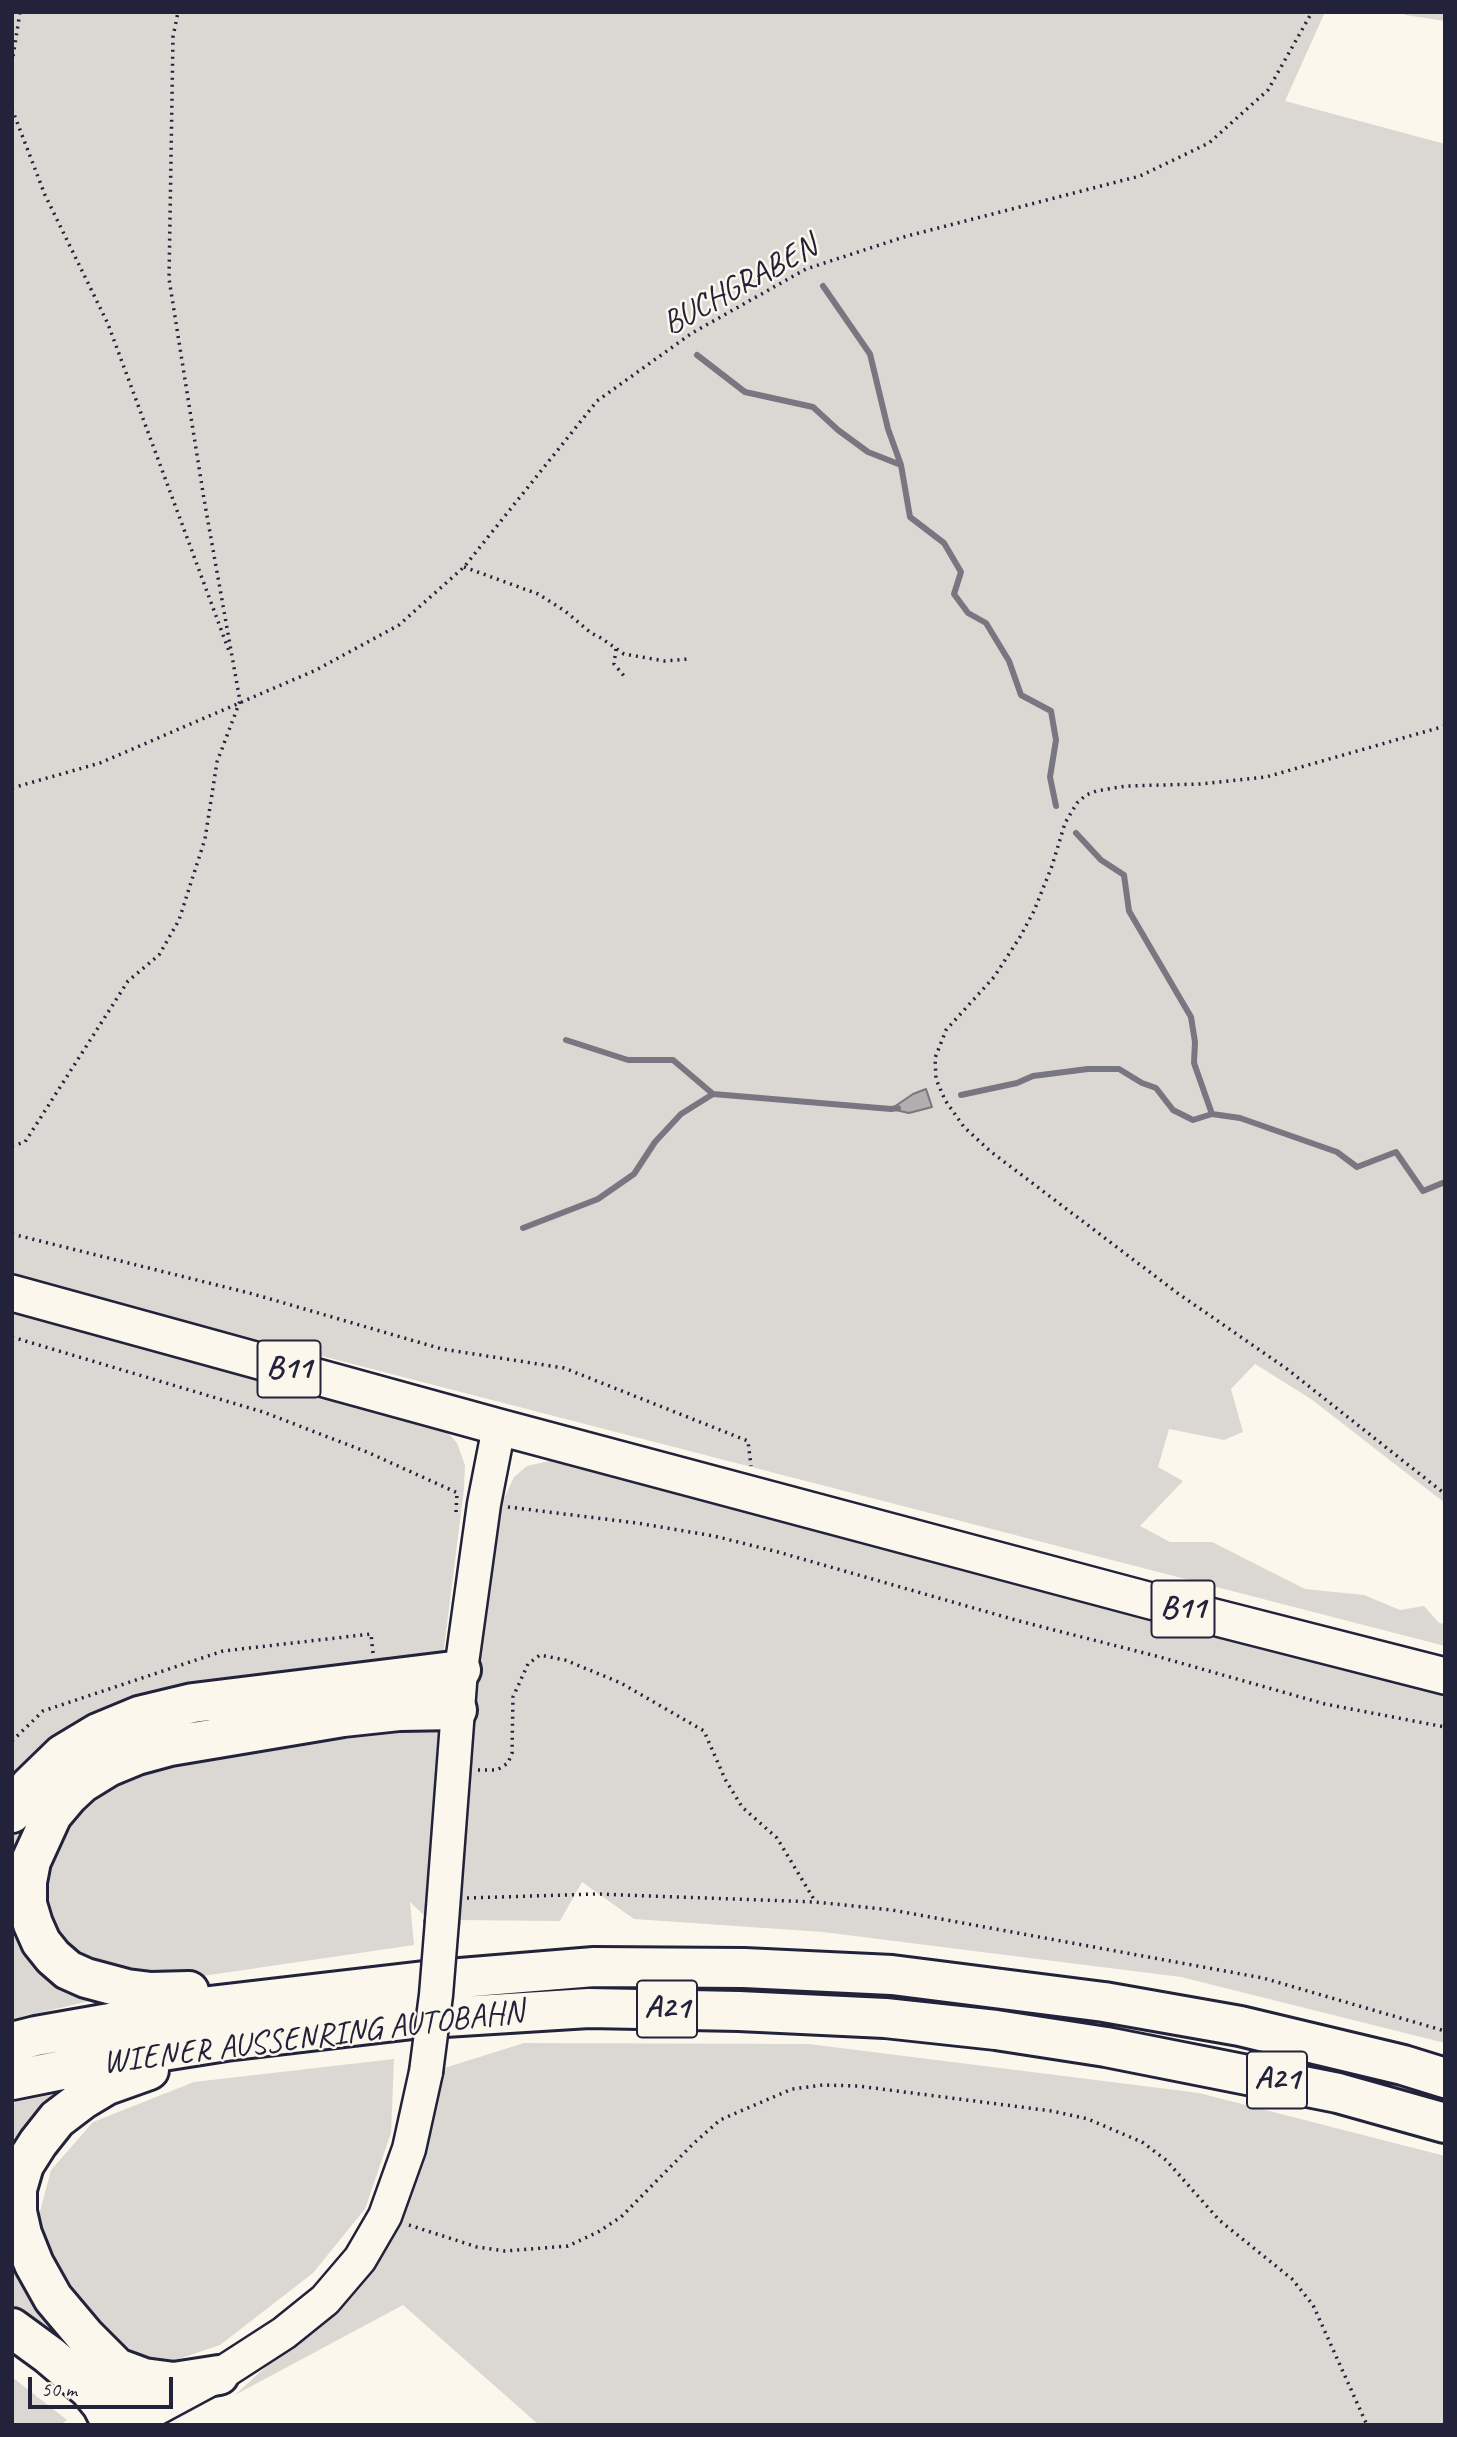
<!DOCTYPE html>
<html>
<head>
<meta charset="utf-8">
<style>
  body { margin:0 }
  #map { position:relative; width:1457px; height:2437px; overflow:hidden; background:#fbf7ec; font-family:Caveat,sans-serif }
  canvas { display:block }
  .frame { position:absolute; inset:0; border:14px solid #22223b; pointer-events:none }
  .scale { position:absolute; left:28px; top:2377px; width:145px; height:32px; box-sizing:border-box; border:4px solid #22223b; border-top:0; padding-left:9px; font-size:21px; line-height:24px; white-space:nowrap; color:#22223b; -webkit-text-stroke:5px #fbf7ec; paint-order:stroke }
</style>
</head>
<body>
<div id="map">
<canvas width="1457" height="2437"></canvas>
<div class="frame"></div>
<div class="scale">50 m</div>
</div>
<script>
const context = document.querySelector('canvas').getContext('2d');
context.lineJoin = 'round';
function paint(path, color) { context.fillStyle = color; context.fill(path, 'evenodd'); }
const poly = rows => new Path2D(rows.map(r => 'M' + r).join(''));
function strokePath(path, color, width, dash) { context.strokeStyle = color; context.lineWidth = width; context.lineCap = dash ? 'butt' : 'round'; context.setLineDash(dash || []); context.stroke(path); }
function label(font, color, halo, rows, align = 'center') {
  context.font = font + ' Caveat,sans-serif'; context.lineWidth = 5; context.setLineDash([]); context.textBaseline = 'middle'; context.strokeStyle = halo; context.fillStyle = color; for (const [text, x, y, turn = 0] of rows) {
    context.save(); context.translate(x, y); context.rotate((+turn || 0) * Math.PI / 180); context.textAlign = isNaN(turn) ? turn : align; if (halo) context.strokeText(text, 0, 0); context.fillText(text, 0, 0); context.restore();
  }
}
paint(poly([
  [12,12,1325,12,1285,101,1445,144,1445,1503,1311,1399,1255,1364,1231,1389,1243,1432,1224,1440,1169,1429,1158,1467,1183,1481,1140,1526,1170,1542,1212,1542,1305,1589,1364,1595,1400,1610,1424,1606,1439,1623,1445,1624,1445,1646,89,1296,432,1424,447,1432,457,1443,465,1465,464,1489,443,1656,429,1920,410,1902,414,1945,189,1978,12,2019],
  [1402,12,1445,12,1445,21,1405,15],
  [554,1460,1445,1688,1445,2043,1181,1977,823,1932,634,1919,582,1882,560,1921,455,1920,478,1659,499,1517,503,1501,514,1477,527,1466],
  [524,2043,809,2044,1199,2093,1445,2156,1445,2425,539,2425,403,2305,235,2395,351,2289,438,2070],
  [394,2059,391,2133,365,2209,313,2273,220,2345,161,2365,108,2337,66,2286,38,2219,51,2170,93,2122,194,2082],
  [78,2089,12,2171,12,2103],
  [12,2226,115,2386,12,2313],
  [12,2377,67,2420,61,2425,12,2425]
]), '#dbd8d3');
const water = poly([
  [926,1089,932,1107,909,1113,891,1109,913,1094,926,1089]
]);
paint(water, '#b1aeb0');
strokePath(water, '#787681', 2);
strokePath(poly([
  [823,286,870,354,888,429,901,465,910,517,944,543,961,572,954,594,968,613,986,623,1009,661,1021,695,1051,711,1056,740,1050,777,1056,806],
  [697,355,745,392,813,407,838,430,868,452,901,465],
  [1076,833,1101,860,1124,875,1129,911,1191,1017,1195,1042,1194,1063,1212,1114],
  [566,1040,628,1060,673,1060,713,1094,891,1109,898,1108],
  [961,1095,1017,1083,1033,1076,1088,1069,1119,1069,1142,1083,1156,1088,1173,1110,1193,1120,1212,1114,1240,1118,1337,1152,1357,1167,1396,1152,1423,1191,1445,1182],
  [523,1228,598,1199,634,1174,655,1142,681,1114,713,1094]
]), '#787681', 6);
const secondary = poly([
  [442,1921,461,1670,484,1504,499,1427],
  [126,2425,219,2375,284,2333,325,2300,360,2259,385,2216,409,2149,426,2072]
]);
const primary = poly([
  [12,1293,499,1427,1151,1601,1445,1676]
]);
const highway = poly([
  [12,1813,30,1786,63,1754,98,1733,139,1716,193,1703,461,1670],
  [189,1991,151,1992,127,1989,86,1978,68,1970,53,1957,41,1942,33,1924,27,1904,27,1882,31,1861,52,1815,68,1796,82,1783,108,1767,137,1755,170,1746,343,1717,399,1711,457,1710],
  [12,2042,36,2036,201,2007,424,1981,594,1967,744,1968,892,1975,1104,2002,1240,2026,1403,2065,1445,2078],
  [12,2080,131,2056,226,2041,413,2019,589,2008,739,2011,885,2018,996,2030,1106,2047,1338,2093,1445,2123],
  [12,2328,49,2355,89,2389,102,2405,112,2425],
  [117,2368,144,2378,174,2382,219,2375],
  [134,2421,132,2394,117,2368,85,2336,53,2298,34,2264,22,2234,17,2212,17,2189,24,2165,38,2143,57,2119,82,2100,107,2085,149,2070]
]);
strokePath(secondary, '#22223b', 37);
strokePath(primary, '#22223b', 40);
strokePath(highway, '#22223b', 44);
strokePath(poly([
  [12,63,20,12],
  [12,109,45,195,108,324,229,651],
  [464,567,538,594,565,611,591,633,601,638,624,654,665,661,688,659],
  [616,649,614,664,625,677],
  [1445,726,1266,777,1200,784,1126,786,1096,791,1086,795,1077,803,1065,823,1052,866,1034,911,1020,937,994,977,946,1030,935,1058,936,1079,945,1100,964,1127,990,1151,1176,1292,1287,1369,1445,1494],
  [12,788,100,763,316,670,399,625,464,567,597,401,692,333,806,269,907,236,1140,176,1209,143,1268,90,1312,12],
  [12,1146,25,1142,128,981,159,955,179,920,205,839,217,762,240,701,204,499,169,279,173,37,178,12],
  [12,1234,253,1294,442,1349,564,1368,748,1441,751,1466],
  [12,1337,263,1412,367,1452,460,1494],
  [508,1507,637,1523,714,1536,778,1552,1019,1621,1156,1656,1325,1704,1445,1727],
  [456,1512,457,1493],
  [12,1741,43,1711,223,1651,371,1634,373,1653],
  [478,1770,497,1770,508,1763,512,1753,513,1697,528,1664,540,1655,565,1660,621,1683,704,1731,725,1779,742,1807,777,1838,815,1901],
  [467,1898,597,1894,815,1902,892,1910,1263,1978,1445,2031],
  [409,2225,477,2247,505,2251,568,2246,598,2232,621,2217,693,2144,720,2120,792,2089,823,2085,858,2086,1052,2111,1088,2119,1142,2142,1166,2160,1219,2220,1292,2279,1313,2305,1367,2425]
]), '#22223b', 3.5, [2, 5]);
strokePath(secondary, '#fbf7ec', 32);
strokePath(primary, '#fbf7ec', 35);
strokePath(highway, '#fbf7ec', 38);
const secondaryBridge = poly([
  [426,2072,436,1995,442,1921]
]);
strokePath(secondaryBridge, '#22223b', 37, []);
strokePath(secondaryBridge, '#fbf7ec', 32);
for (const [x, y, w] of [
  [289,1369,63],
  [1183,1609,63],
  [667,2009,60],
  [1277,2080,60]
]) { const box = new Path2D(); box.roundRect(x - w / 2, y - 28.5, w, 57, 5); context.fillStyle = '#fbf7ec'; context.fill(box); strokePath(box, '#22223b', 2); }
label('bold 32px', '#22223b', null, [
  ["B11",289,1369],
  ["B11",1183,1609],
  ["A21",667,2009],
  ["A21",1277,2080]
]);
label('33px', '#22223b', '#fbf7ec', [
  ["BUCHGRABEN",740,286,-29],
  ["WIENER AUSSENRING AUTOBAHN",313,2038,-7]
]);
</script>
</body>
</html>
